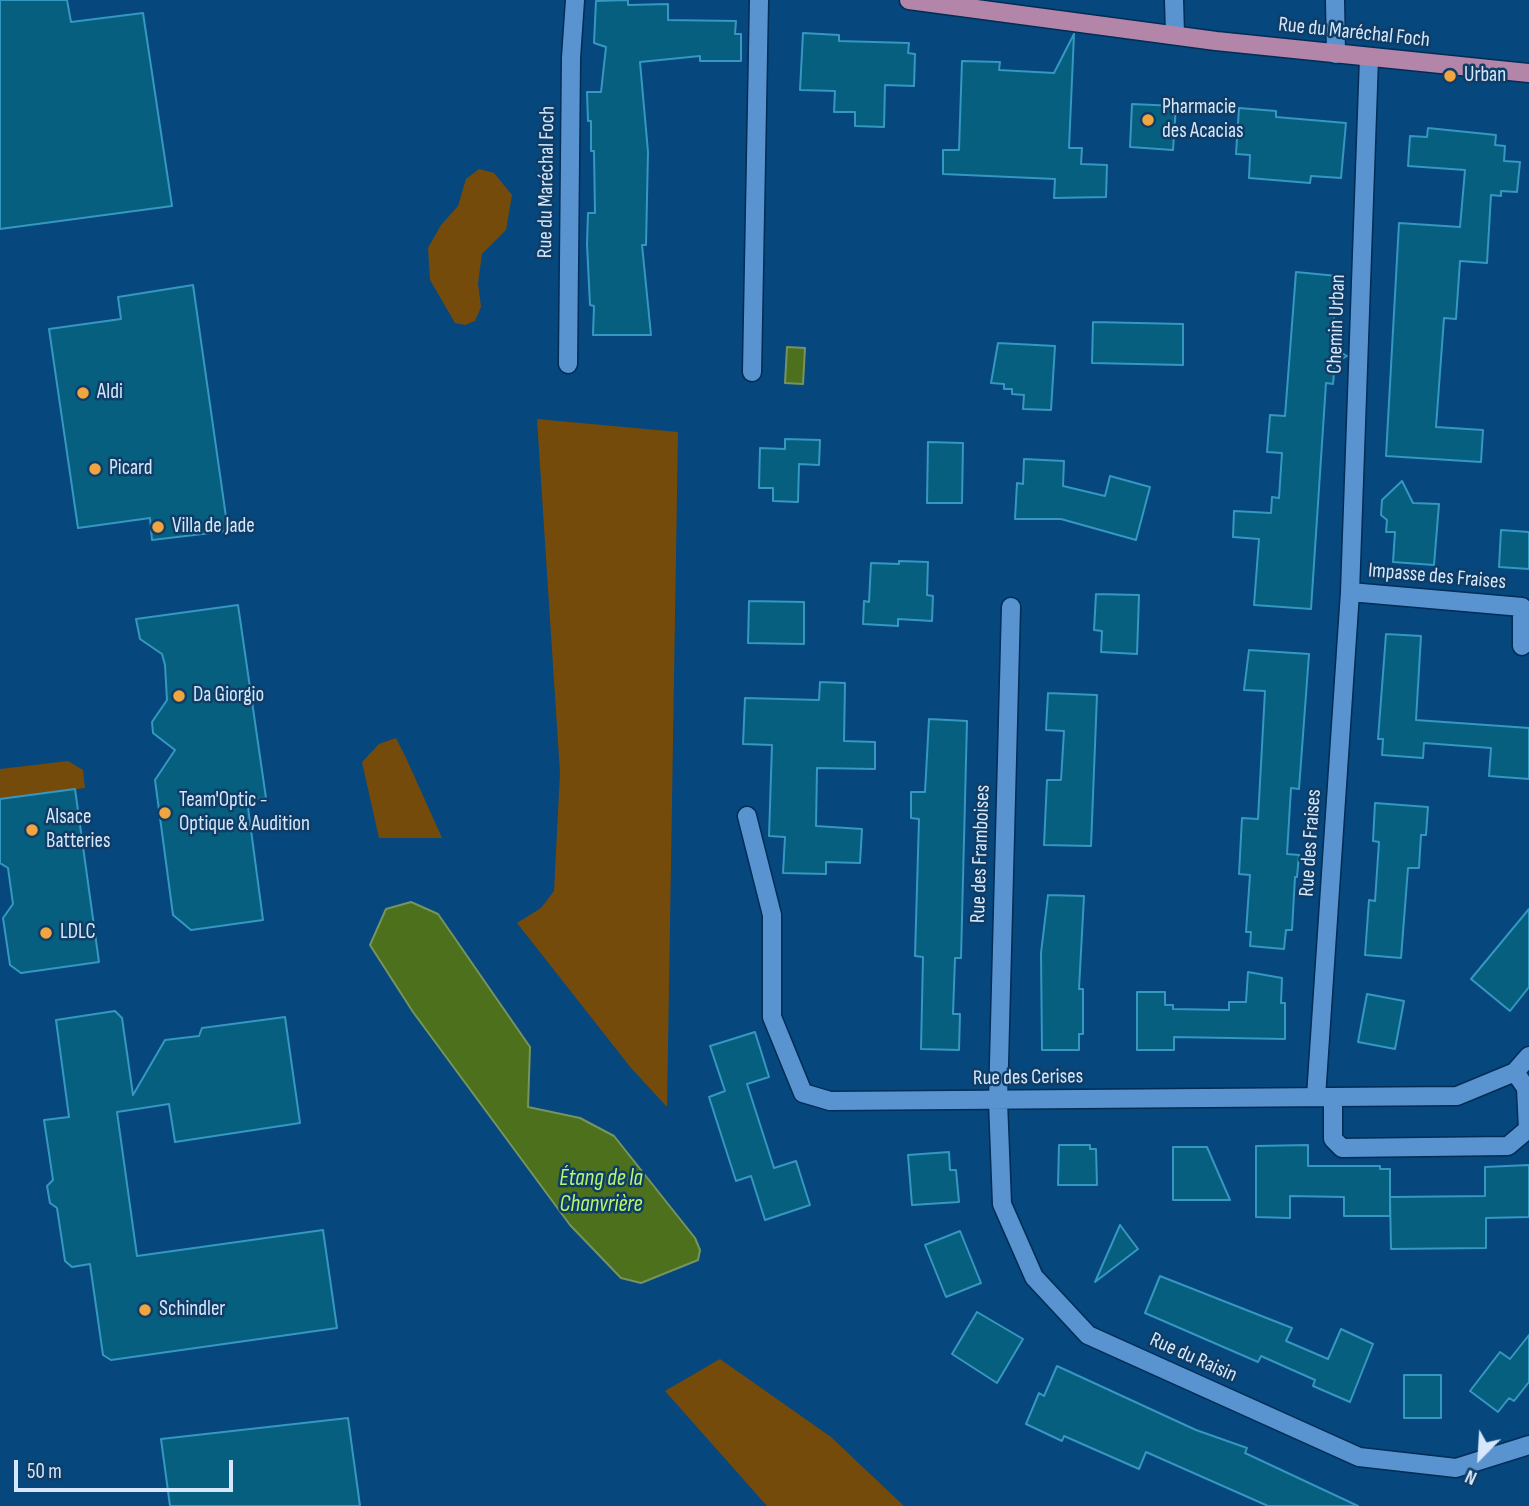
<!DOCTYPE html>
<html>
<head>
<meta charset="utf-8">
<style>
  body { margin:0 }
  #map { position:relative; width:1529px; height:1506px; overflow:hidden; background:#06477d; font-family:"Sofia Sans Condensed",sans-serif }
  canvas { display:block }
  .north { position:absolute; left:1445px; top:1422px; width:70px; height:70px; -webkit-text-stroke:5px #103d66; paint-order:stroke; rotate:204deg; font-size:19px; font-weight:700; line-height:28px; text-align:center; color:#d6e7fb }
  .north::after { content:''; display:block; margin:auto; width:24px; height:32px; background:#d6e7fb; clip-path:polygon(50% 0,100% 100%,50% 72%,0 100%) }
  .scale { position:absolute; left:14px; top:1460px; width:219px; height:32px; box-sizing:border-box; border:4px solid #d6e7fb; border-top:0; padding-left:9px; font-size:21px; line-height:24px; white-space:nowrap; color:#d6e7fb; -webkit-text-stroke:5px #103d66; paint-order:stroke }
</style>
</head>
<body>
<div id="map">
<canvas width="1529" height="1506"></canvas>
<div class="north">N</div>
<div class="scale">50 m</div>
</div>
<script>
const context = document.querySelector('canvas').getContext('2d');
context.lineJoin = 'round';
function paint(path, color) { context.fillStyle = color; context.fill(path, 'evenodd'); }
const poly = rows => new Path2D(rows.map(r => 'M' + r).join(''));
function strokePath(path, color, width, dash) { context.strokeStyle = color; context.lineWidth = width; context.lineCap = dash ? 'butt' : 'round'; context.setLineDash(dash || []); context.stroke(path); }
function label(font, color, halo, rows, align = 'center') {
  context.font = font + ' "Sofia Sans Condensed",sans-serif'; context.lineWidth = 5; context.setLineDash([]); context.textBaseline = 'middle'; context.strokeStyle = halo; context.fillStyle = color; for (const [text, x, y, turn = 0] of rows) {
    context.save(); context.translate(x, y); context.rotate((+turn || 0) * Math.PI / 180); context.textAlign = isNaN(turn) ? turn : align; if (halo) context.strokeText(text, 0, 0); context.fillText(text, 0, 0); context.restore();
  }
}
paint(poly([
  [479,169,494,173,512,195,506,230,482,254,478,283,481,307,475,321,465,325,455,323,430,280,428,248,441,225,458,206,466,179],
  [537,419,678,432,667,1107,631,1068,517,923,541,908,554,891,560,773],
  [396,738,407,760,442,838,379,838,362,762,379,744],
  [68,761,83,770,85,788,0,799,0,769],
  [720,1359,831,1437,904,1506,767,1506,665,1391]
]), '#754b0c');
const water = poly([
  [787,347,805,348,803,384,785,383,787,347],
  [411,902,438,914,530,1047,528,1107,580,1118,614,1136,695,1238,700,1250,698,1260,641,1283,621,1278,570,1225,413,1012,370,945,386,909,411,902]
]);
paint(water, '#4c701c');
strokePath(water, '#75945f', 2);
const building = poly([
  [0,0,67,0,71,22,143,13,172,206,0,229,0,0],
  [628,0,628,5,668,4,668,20,736,21,735,34,741,34,741,61,700,61,700,56,640,62,648,152,646,245,642,245,651,335,593,335,594,306,590,305,587,244,588,213,595,213,594,151,591,151,591,121,588,121,587,92,601,92,606,47,594,43,596,1,628,0],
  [803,33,839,35,839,41,909,43,908,53,915,54,914,86,885,85,884,127,855,126,855,112,834,112,835,91,800,90,803,33],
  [1074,34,1069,148,1082,148,1081,164,1107,165,1106,197,1054,198,1055,179,943,174,943,150,959,150,962,61,1000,62,999,70,1054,73,1074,34],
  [1132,104,1176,106,1173,150,1130,147,1132,104],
  [1239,108,1276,111,1276,117,1346,123,1341,178,1311,176,1310,183,1249,178,1250,155,1236,154,1239,108],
  [1428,128,1496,135,1495,145,1505,146,1504,161,1520,162,1517,192,1501,191,1501,196,1491,195,1487,263,1460,261,1456,319,1444,318,1436,427,1483,430,1481,462,1386,456,1399,223,1460,227,1465,170,1408,166,1410,136,1427,137,1428,128],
  [1296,272,1337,276,1332,347,1347,356,1335,363,1333,384,1326,383,1311,609,1254,605,1259,539,1233,537,1234,511,1271,513,1272,497,1279,498,1282,453,1267,452,1270,415,1285,416,1296,272],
  [193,285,228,531,152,540,150,518,78,528,49,329,121,319,118,297,193,285],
  [1093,322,1183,324,1183,365,1092,363,1093,322],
  [998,343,1055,346,1051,410,1023,409,1024,395,1012,394,1012,389,1004,389,1004,384,991,383,998,343],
  [785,439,820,440,819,465,799,464,798,502,773,501,773,488,759,488,760,448,785,449,785,439],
  [928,442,963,443,962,503,927,503,928,442],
  [1024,459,1064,461,1063,486,1105,496,1110,476,1150,487,1136,540,1061,519,1015,519,1017,483,1023,484,1024,459],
  [1402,481,1413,503,1439,504,1434,565,1393,562,1395,532,1386,532,1387,520,1381,515,1382,500,1402,481],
  [1501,530,1529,532,1529,569,1499,567,1501,530],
  [899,561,928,562,927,595,933,596,932,621,898,619,898,626,863,624,864,601,869,602,871,563,899,564,899,561],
  [1096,594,1139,595,1137,654,1101,652,1102,631,1094,630,1096,594],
  [749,601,804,602,804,644,748,643,749,601],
  [238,605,266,798,247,800,263,920,191,930,173,915,155,780,175,750,153,733,152,722,167,700,165,665,162,654,140,639,136,619,238,605],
  [1386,634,1421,636,1416,720,1529,728,1529,779,1489,776,1491,748,1424,743,1423,758,1382,755,1383,739,1378,739,1386,634],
  [1249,650,1309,654,1299,789,1291,788,1287,854,1299,855,1297,877,1295,877,1292,930,1286,930,1284,949,1250,946,1251,932,1246,932,1250,875,1239,874,1242,818,1258,819,1265,691,1244,690,1249,650],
  [820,682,845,683,844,741,875,742,875,769,817,768,816,826,862,829,860,863,826,862,826,874,783,873,785,837,769,836,772,745,743,744,745,698,819,700,820,682],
  [1048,693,1097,695,1091,846,1044,845,1047,780,1061,780,1064,731,1046,730,1048,693],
  [929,719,967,721,961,958,955,958,953,1014,960,1014,959,1050,921,1049,923,957,915,956,919,819,911,818,911,792,925,792,929,719],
  [75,789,99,962,21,973,10,965,3,918,13,904,8,868,0,863,0,799,75,789],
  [1375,803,1428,807,1426,835,1421,835,1419,868,1408,868,1401,958,1365,955,1369,900,1375,901,1379,842,1373,841,1375,803],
  [1048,895,1084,896,1079,989,1083,989,1083,1034,1079,1034,1079,1050,1042,1050,1041,953,1048,895],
  [1529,909,1529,987,1510,1011,1471,979,1529,909],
  [1248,972,1282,978,1281,1003,1285,1003,1285,1039,1174,1037,1174,1050,1137,1050,1137,992,1165,992,1165,1005,1173,1005,1173,1009,1229,1010,1229,1002,1246,1002,1248,972],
  [1367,994,1404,1001,1395,1049,1358,1042,1367,994],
  [115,1011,122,1018,133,1095,165,1040,199,1036,202,1028,285,1017,300,1123,175,1142,169,1104,117,1112,137,1256,323,1230,337,1328,111,1360,103,1355,90,1264,72,1267,65,1261,57,1208,50,1203,47,1186,53,1180,44,1120,69,1117,56,1020,115,1011],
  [755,1032,769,1077,747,1084,774,1168,796,1161,810,1205,765,1220,751,1176,736,1181,709,1097,725,1091,710,1046,755,1032],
  [1059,1145,1090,1145,1090,1149,1096,1149,1097,1185,1058,1185,1059,1145],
  [1308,1145,1308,1166,1380,1166,1380,1169,1390,1169,1390,1216,1344,1216,1344,1197,1290,1196,1290,1218,1256,1217,1256,1146,1308,1145],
  [1173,1147,1207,1147,1230,1200,1173,1200,1173,1147],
  [949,1152,950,1170,956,1170,959,1202,912,1205,908,1155,949,1152],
  [1529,1165,1529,1217,1486,1218,1486,1248,1391,1249,1390,1197,1485,1196,1485,1167,1529,1165],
  [1120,1225,1138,1249,1095,1282,1120,1225],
  [960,1231,981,1283,946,1297,925,1245,960,1231],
  [1160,1276,1292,1328,1286,1341,1328,1359,1341,1329,1373,1344,1350,1402,1313,1386,1315,1380,1261,1356,1258,1362,1145,1313,1160,1276],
  [977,1312,1023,1339,997,1383,952,1354,977,1312],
  [1529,1335,1529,1382,1514,1401,1509,1398,1498,1412,1470,1391,1500,1352,1510,1359,1529,1335],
  [1057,1366,1196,1430,1247,1448,1245,1453,1358,1506,1268,1506,1146,1452,1139,1469,1064,1436,1062,1441,1026,1424,1039,1393,1044,1396,1057,1366],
  [1404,1375,1441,1375,1441,1418,1404,1418,1404,1375],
  [348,1418,360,1506,170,1506,161,1439,348,1418]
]);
paint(building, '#075f7f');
strokePath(building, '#3697c1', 2);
const minor = poly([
  [1174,0,1175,34],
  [1335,0,1336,54],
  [568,364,571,58,575,0],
  [752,372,759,0],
  [1350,592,1522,607,1522,646],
  [1011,607,998,1101,1002,1204,1034,1277,1088,1335,1359,1457,1456,1468,1529,1445],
  [747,816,772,915,772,1017,803,1093,830,1101,1457,1096,1515,1072,1529,1056],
  [1316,1097,1350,592,1369,58],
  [1333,1097,1333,1139,1342,1148,1508,1146,1528,1129,1526,1088,1515,1072]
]);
const major = poly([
  [909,0,1216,41,1529,73]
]);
strokePath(minor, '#002d55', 21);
strokePath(major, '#002d55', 21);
strokePath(minor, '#5a94d0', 18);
strokePath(major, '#b385a9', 18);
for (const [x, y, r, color] of [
  [1450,76,7,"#f1a540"],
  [1148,120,7,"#f1a540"],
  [83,393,7,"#f1a540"],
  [95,469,7,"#f1a540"],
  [158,527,7,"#f1a540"],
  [179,696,7,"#f1a540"],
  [165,813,7,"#f1a540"],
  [32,830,7,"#f1a540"],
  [46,933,7,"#f1a540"],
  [145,1310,7,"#f1a540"]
]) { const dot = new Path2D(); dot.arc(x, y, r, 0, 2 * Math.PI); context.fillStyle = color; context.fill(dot); strokePath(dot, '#103d66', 2.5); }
label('21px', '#d6e7fb', '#103d66', [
  ["Rue du Maréchal Foch",1354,33,6],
  ["Rue du Maréchal Foch",547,182,-89],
  ["Chemin Urban",1337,324,-88],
  ["Impasse des Fraises",1437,577,5],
  ["Rue des Fraises",1311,843,-86],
  ["Rue des Framboises",981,854,-88],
  ["Rue des Cerises",1028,1078,-1],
  ["Rue du Raisin",1193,1358,24]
]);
label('21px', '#d6e7fb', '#103d66', [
  ["Urban",1464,76],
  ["Pharmacie",1162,108],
  ["des Acacias",1162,132],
  ["Aldi",97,393],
  ["Picard",109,469],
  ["Villa de Jade",172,527],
  ["Da Giorgio",193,696],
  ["Team'Optic -",179,801],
  ["Optique & Audition",179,825],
  ["Alsace",46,818],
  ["Batteries",46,842],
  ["LDLC",60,933],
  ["Schindler",159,1310]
], 'left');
label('italic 23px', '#b7f770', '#103d66', [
  ["Étang de la",601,1179],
  ["Chanvrière",601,1205]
]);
</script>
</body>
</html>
